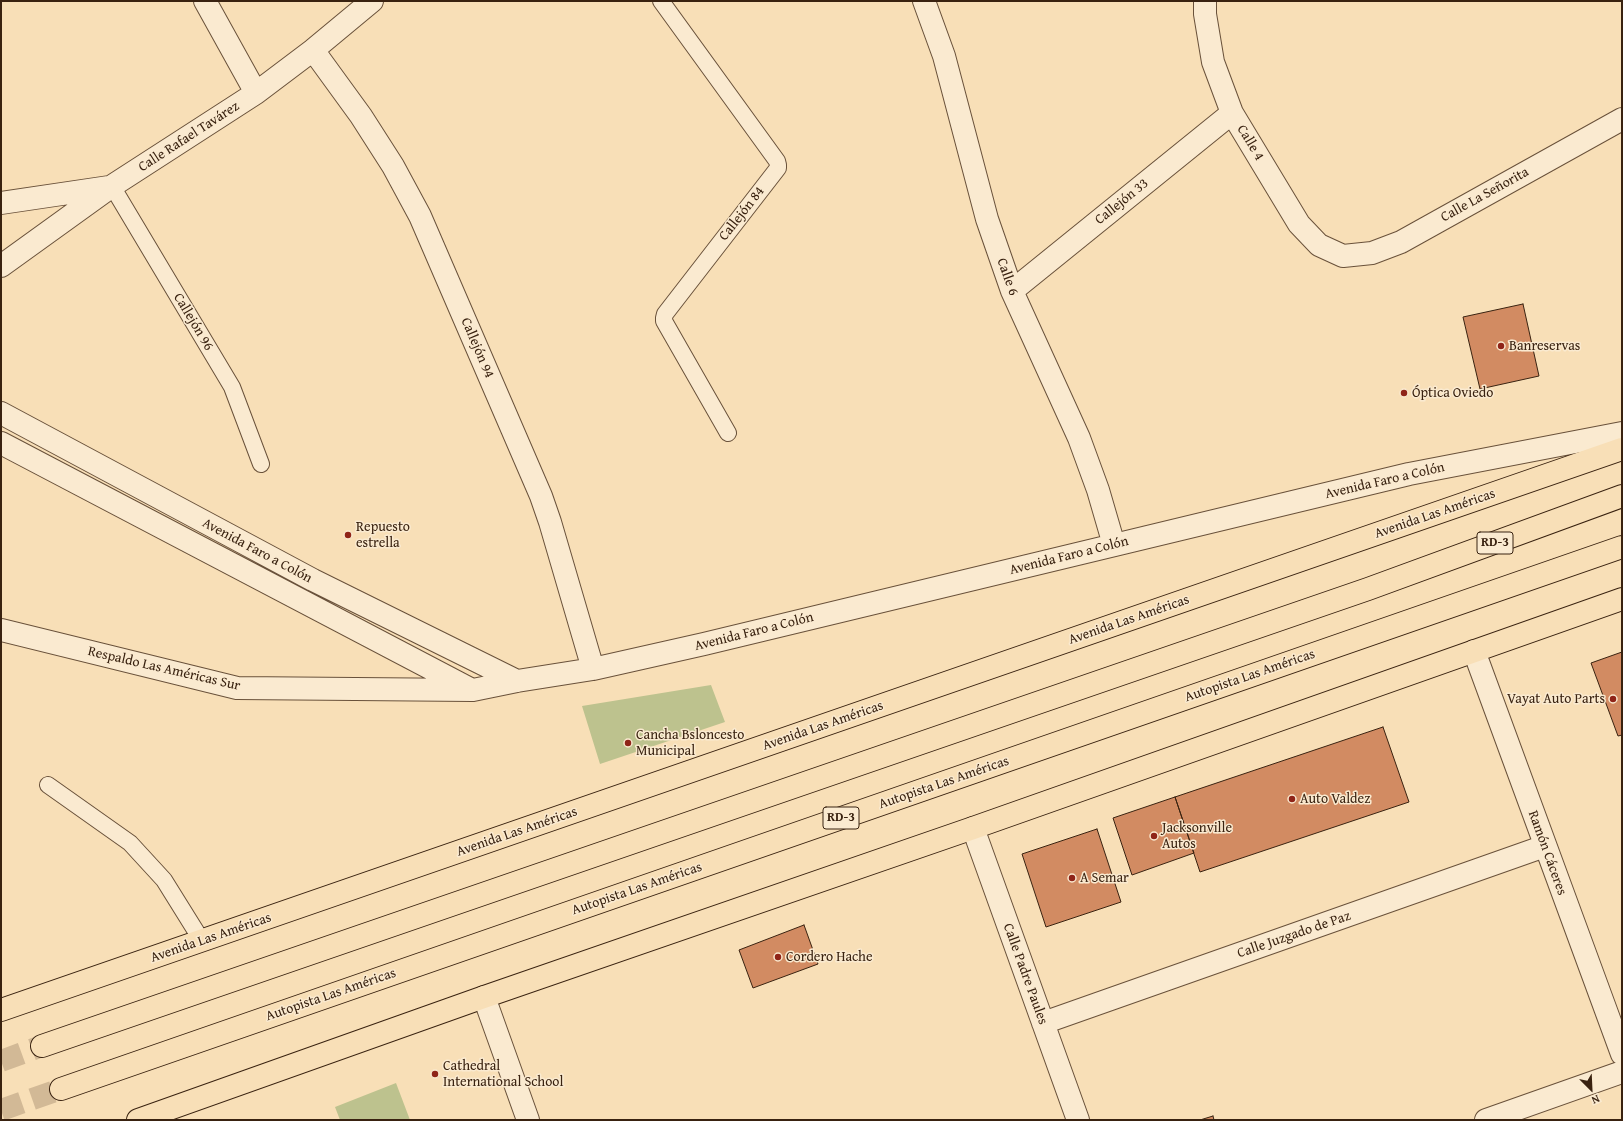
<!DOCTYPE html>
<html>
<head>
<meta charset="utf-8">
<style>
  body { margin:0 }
  #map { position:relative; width:1623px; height:1121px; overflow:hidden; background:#f8dfb7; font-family:"Gentium Book Plus",serif }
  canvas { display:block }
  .frame { position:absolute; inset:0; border:2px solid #392210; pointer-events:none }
  .north { position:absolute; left:1571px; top:1069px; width:40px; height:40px; -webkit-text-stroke:3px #faead0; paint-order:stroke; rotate:156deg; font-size:11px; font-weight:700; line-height:16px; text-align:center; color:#392210 }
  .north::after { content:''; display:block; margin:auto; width:14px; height:18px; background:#392210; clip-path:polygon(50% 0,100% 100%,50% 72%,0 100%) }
</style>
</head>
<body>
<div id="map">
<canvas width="1623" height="1121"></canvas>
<div class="frame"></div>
<div class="north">N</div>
</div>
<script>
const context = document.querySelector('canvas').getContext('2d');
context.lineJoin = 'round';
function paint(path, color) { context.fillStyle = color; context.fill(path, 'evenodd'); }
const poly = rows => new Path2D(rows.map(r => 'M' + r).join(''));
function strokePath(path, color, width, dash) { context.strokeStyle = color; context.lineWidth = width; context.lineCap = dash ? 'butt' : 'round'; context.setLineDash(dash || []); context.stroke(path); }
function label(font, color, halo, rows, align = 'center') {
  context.font = font + ' "Gentium Book Plus",serif'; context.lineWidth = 3; context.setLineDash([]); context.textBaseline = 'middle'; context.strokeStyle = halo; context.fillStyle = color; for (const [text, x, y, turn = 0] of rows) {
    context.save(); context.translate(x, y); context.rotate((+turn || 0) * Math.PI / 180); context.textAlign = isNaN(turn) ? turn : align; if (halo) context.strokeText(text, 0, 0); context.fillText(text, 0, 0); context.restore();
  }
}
paint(poly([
  [711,685,725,722,600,764,582,706],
  [396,1083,410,1120,340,1120,335,1107]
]), '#bdc28e');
const building = poly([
  [1523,304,1539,376,1480,389,1463,317,1523,304],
  [1622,652,1622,735,1618,736,1591,663,1622,652],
  [1383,727,1409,802,1200,872,1175,797,1383,727],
  [1175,797,1194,853,1132,875,1113,818,1175,797],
  [1097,829,1121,902,1046,927,1022,854,1097,829],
  [804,925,818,964,753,988,739,950,804,925],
  [1213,1116,1214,1120,1200,1120,1213,1116]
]);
paint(building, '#d28b62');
strokePath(building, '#392210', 1);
strokePath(poly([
  [1,1061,42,1046],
  [1,1110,61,1089]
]), '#d2b996', 22, [22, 11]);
const service = poly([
  [661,1,777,161,778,165,778,168,665,314,664,318,664,321,728,433],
  [112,186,232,387,261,464],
  [48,785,130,843,164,880,202,941]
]);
const minor = poly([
  [205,1,256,93],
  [924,1,944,56,987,219,1012,291,1079,438,1098,490,1114,545],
  [1205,1,1205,14,1213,62,1232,113,1299,224,1319,245,1343,256,1372,253,1401,242,1622,119],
  [313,50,361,116,393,166,420,216,541,496,550,522,593,669],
  [1,203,109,187],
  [1,266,112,186,256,93,313,50,372,1],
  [1012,291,1232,113],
  [1,413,313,580,517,681],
  [1,443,470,689],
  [1,630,237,688,473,690,517,681,593,669,704,644,1409,474,1622,433],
  [1474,651,1622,1054],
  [973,828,1078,1120],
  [484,997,528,1120],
  [1043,1023,1545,846],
  [1486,1120,1622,1072]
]);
const primary = poly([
  [1,1010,1622,449],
  [138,1120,484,997,973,828,1622,599]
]);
const motorway = poly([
  [42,1046,1368,589,1622,496],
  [61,1089,1622,547]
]);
strokePath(service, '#69513a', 18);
strokePath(minor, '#69513a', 24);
strokePath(primary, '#392210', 24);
strokePath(motorway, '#392210', 24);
strokePath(service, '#faead0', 16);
strokePath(minor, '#faead0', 22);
strokePath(primary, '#f8dfb7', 22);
strokePath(motorway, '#f8dfb7', 22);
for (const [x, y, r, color] of [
  [1501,346,4,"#8f2418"],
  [1404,393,4,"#8f2418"],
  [348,535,4,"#8f2418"],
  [1613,699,4,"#8f2418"],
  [628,743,4,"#8f2418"],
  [1292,799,4,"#8f2418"],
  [1154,836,4,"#8f2418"],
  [1072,878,4,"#8f2418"],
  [778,957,4,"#8f2418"],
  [435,1074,4,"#8f2418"]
]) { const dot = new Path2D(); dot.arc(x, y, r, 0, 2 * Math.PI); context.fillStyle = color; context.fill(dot); strokePath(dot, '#faead0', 1.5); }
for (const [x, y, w] of [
  [1495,543,36],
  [841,818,36]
]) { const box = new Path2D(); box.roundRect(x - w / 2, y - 11, w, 22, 3); context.fillStyle = '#faead0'; context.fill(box); strokePath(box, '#392210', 1); }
label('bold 13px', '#392210', null, [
  ["RD-3",1495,543],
  ["RD-3",841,818]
]);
label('14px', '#392210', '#faead0', [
  ["Calle Rafael Tavárez",189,137,-33],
  ["Calle 4",1250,143,59],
  ["Calle La Señorita",1485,195,-29],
  ["Callejón 33",1122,202,-39],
  ["Callejón 84",742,214,-52],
  ["Calle 6",1007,277,70],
  ["Callejón 96",193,322,59],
  ["Callejón 94",477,348,67],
  ["Avenida Faro a Colón",1385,481,-13],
  ["Avenida Las Américas",1435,514,-19],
  ["Avenida Faro a Colón",257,551,28],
  ["Avenida Faro a Colón",1069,556,-14],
  ["Avenida Las Américas",1129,620,-19],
  ["Avenida Faro a Colón",754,632,-14],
  ["Respaldo Las Américas Sur",164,669,13],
  ["Autopista Las Américas",1250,676,-19],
  ["Avenida Las Américas",823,726,-19],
  ["Autopista Las Américas",944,783,-19],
  ["Avenida Las Américas",517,832,-19],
  ["Ramón Cáceres",1547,853,70],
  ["Autopista Las Américas",637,889,-19],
  ["Calle Juzgado de Paz",1294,935,-19],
  ["Avenida Las Américas",211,938,-19],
  ["Calle Padre Paules",1025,974,70],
  ["Autopista Las Américas",331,995,-19]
]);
label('14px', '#392210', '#faead0', [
  ["Banreservas",1509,346],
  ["Óptica Oviedo",1412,393],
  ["Repuesto",356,527],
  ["estrella",356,543],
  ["Vayat Auto Parts",1605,699,"right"],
  ["Cancha Bsloncesto",636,735],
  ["Municipal",636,751],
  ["Auto Valdez",1300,799],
  ["Jacksonville",1162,828],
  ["Autos",1162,844],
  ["A Semar",1080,878],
  ["Cordero Hache",786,957],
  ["Cathedral",443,1066],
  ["International School",443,1082]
], 'left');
</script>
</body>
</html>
